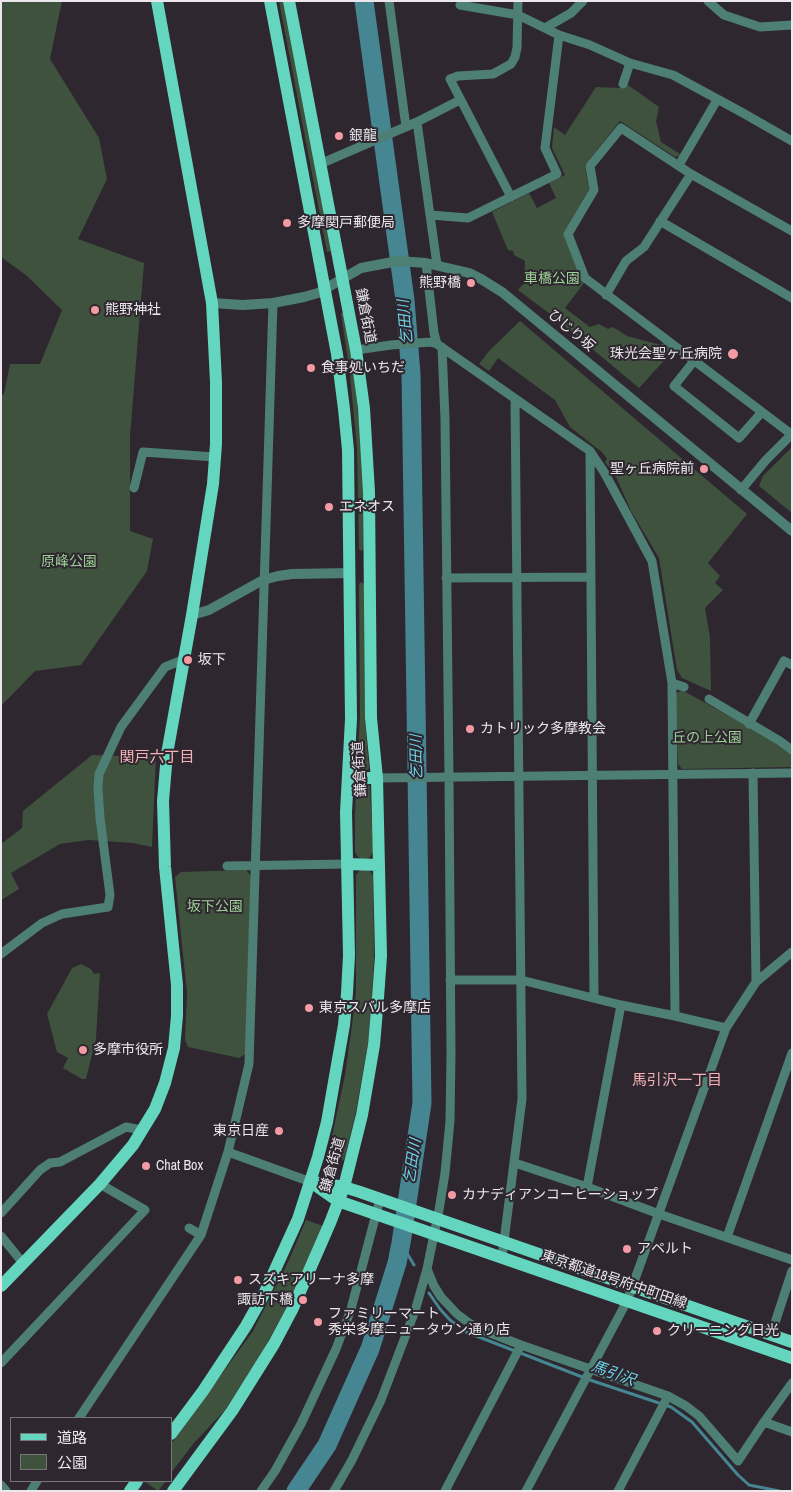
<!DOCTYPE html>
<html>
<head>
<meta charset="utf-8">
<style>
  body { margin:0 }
  #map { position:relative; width:793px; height:1492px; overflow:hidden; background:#2e272f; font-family:"Archivo Narrow","Noto Sans JP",sans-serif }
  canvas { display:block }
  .frame { position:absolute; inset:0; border:2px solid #ebe7ec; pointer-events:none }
  .legend { position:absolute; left:10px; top:1417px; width:162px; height:65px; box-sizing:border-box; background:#2e272f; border:1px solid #7a747b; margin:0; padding:6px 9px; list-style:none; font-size:15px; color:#ebe7ec }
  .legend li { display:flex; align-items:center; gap:10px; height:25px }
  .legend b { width:25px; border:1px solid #7a747b }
</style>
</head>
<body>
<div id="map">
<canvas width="793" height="1492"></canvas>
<div class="frame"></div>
<ul class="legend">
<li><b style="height:6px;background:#64d5be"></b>道路</li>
<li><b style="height:14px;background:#3f523d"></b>公園</li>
</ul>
</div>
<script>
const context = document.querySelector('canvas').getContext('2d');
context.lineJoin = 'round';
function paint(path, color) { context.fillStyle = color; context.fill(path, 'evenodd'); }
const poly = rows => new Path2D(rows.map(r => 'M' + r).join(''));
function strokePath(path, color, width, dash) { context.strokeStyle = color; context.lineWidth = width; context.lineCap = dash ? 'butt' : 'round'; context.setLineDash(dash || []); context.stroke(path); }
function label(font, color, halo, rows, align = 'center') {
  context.font = font + ' "Archivo Narrow","Noto Sans JP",sans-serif'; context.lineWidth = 4; context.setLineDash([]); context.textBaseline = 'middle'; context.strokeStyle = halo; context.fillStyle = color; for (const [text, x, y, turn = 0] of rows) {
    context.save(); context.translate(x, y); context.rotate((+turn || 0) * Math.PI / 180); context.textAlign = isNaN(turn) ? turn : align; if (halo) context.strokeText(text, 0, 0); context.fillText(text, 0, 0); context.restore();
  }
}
paint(poly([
  [1,1,62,1,50,59,99,138,107,179,78,239,144,263,130,437,130,531,153,539,147,571,81,665,35,671,1,706,1,396,4,394,10,364,40,364,62,310,27,276,1,257],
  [279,1,284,1,331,251,327,252],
  [628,85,659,107,656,121,661,142,680,154,679,156,675,157,620,121,585,165,589,189,564,232,584,283,565,308,590,327,599,324,608,329,613,327,627,336,661,345,664,342,673,351,639,388,554,317,518,290,524,283,525,261,514,255,513,251,508,250,492,212,529,193,537,208,556,198,549,183,565,175,552,148,554,127,565,135,596,87,621,88],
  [341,313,344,313,354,375,362,449,364,492,363,549,361,551,359,549,357,448,350,375],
  [520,321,747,514,708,563,720,576,715,583,723,590,705,608,710,637,711,691,682,678,677,670,659,558,631,511,616,477,605,462,607,459,603,453,570,427,555,400,498,358,489,371,479,364,489,351],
  [792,447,792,513,759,486,763,476],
  [361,582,364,584,365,718,369,768,366,772,361,773,357,768,360,716,359,584],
  [682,690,780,744,792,754,792,767,682,769,678,764,675,694],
  [92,755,156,757,152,847,133,843,89,840,60,844,11,873,19,889,1,900,1,844,22,828,23,811],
  [366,783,370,786,373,852,369,858,364,860,358,857,355,852,355,813,356,788,360,784],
  [364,869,370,871,373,876,374,958,372,998,368,1044,355,1116,344,1160,328,1155,345,1075,352,1025,356,991,356,875,359,871],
  [246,870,251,876,247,1053,239,1058,188,1047,185,1040,187,993,175,877,181,872],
  [81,964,91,969,94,974,100,973,96,1038,86,1079,82,1079,63,1068,68,1058,57,1052,47,1014,72,968],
  [306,1220,323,1226,285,1310,264,1349,225,1410,194,1443,171,1473,171,1444,253,1331,289,1260],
  [144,1481,166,1481,158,1491]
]), '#3f523d');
strokePath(poly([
  [401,1243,414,1265],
  [429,1293,440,1309,450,1320,466,1332,590,1380,671,1407,692,1422,738,1475,749,1485,779,1491]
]), '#468592', 3);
strokePath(poly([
  [296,1491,327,1445,370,1349,397,1263,401,1243,422,1103,411,374,405,300,364,1]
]), '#468592', 19);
strokePath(poly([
  [389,1,406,127],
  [708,1,724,15,760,27,792,25],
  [460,5,518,15,559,35,590,45,630,63,673,75,743,113,792,141],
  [545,28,571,13,583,1],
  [623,84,630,63],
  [417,122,437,265],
  [320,164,417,122,460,100],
  [679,165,717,100],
  [511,197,450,79,458,76,493,74,511,64,515,57,517,48,518,1],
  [430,215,468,218,557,174,545,148,559,35],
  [660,221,792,298],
  [426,263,434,333,437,344],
  [606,295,626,261,644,247,691,174],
  [356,350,391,345,431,342,437,344,590,451,604,472,652,561,672,683,675,1016],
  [694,361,674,386,739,438,762,412],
  [791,434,585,278,568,234,594,190,590,166,621,128,691,174,792,231],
  [590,451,594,998],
  [134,488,143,452,215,457],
  [741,490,766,460,792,434],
  [446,578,590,577],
  [672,683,684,687],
  [709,699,780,741,792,750],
  [749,724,784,661,792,665],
  [753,773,756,982],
  [377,778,792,773],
  [227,866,347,864],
  [1,954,42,923,62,914,108,907,110,895,100,818,98,788,99,774,121,727,165,667,185,659],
  [450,980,521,980,621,1005,675,1016,726,1028],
  [228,1152,311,1182],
  [515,1163,587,1187,659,1214,792,1260],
  [587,1187,621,1005],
  [1,1213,40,1170,50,1163,60,1162,126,1127,142,1130],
  [189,1228,201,1235],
  [1,1236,23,1263],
  [727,1237,792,1053],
  [502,1257,522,1099,515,399],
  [427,1269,434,1286,441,1297,457,1314,469,1323,485,1331,521,1345,668,1396,686,1406,699,1416,738,1461,764,1422,792,1432],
  [771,1335,792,1271],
  [1,1363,145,1210,100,1184],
  [79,1418,201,1235,228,1152,249,1064,273,303],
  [764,1422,792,1383],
  [1,1485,6,1491],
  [31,1491,37,1481],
  [261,1491,275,1471,301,1424,336,1349,351,1309,380,1199],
  [334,1491,352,1460,381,1400,415,1311,427,1269,439,1210,445,1173,450,1121,451,1054,449,777,445,419,442,347],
  [445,1491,521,1345],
  [526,1491,627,1301,726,1028,756,982,792,952],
  [618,1491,668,1396]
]), '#4d7f74', 9);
strokePath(poly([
  [212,303,243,305,273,303,304,297,318,293,361,268,398,261,426,263,469,273,481,279,502,292,792,531],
  [192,615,209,610,263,580,278,576,292,574,350,573]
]), '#4d7f74', 10);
strokePath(poly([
  [349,778,377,778],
  [347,864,379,865],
  [311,1182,338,1201,792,1358],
  [313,1182,344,1187,360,1192,792,1342],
  [1,1286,100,1184,133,1145,155,1109,165,1083,174,1048,177,1016,177,985,165,867,163,801,167,754,192,615,213,484,216,444,216,382,212,303,157,1],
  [171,1434,203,1391,246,1326,264,1294,298,1219,318,1157,327,1122,344,1025,347,993,349,955,346,812,351,719,348,450,344,409,337,354,270,1],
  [130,1491,137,1481],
  [173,1491,232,1411,274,1344,292,1310,330,1223,344,1187,362,1115,374,1045,378,998,381,956,377,778,371,718,369,492,364,408,356,350,289,1]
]), '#64d5be', 12);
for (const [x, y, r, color] of [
  [339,136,5,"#f49aa2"],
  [287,223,5,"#f49aa2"],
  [471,283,5,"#f49aa2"],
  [95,310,5,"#f49aa2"],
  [733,354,6,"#f49aa2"],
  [311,368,5,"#f49aa2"],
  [704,469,5,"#f49aa2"],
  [329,507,5,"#f49aa2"],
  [188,660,5,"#f49aa2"],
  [470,729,5,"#f49aa2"],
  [309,1008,5,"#f49aa2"],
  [83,1050,5,"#f49aa2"],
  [279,1131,5,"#f49aa2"],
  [146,1166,5,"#f49aa2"],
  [452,1195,5,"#f49aa2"],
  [627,1249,5,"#f49aa2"],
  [238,1280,5,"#f49aa2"],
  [303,1300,5,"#f49aa2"],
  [318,1322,5,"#f49aa2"],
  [657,1331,5,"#f49aa2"]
]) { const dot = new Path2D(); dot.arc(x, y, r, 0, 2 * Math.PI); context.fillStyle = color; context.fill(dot); strokePath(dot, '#2e272f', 2); }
label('14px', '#ebe7ec', '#2e272f', [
  ["銀龍",349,136],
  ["多摩関戸郵便局",297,223],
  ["熊野橋",461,283,"right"],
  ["熊野神社",105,310],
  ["珠光会聖ヶ丘病院",722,354,"right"],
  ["食事処いちだ",321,368],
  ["聖ヶ丘病院前",694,469,"right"],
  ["エネオス",339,507],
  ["坂下",198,660],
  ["カトリック多摩教会",480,729],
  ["東京スバル多摩店",319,1008],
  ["多摩市役所",93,1050],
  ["東京日産",269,1131,"right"],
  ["Chat Box",156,1166],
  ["カナディアンコーヒーショップ",462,1195],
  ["アペルト",637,1249],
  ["スズキアリーナ多摩",248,1280],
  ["諏訪下橋",293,1300,"right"],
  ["ファミリーマート",328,1314],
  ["秀栄多摩ニュータウン通り店",328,1330],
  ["クリーニング日光",667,1331]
], 'left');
label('14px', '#9cd196', '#2e272f', [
  ["車橋公園",552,279],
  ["原峰公園",69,562],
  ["丘の上公園",707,738],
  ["坂下公園",215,907]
]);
label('14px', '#ebe7ec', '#2e272f', [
  ["鎌倉街道",365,316,79],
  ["ひじり坂",571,331,40],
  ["鎌倉街道",360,769,-94],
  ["鎌倉街道",333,1165,-74],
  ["東京都道18号府中町田線",614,1280,19]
]);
label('italic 15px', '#6ed2e7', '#2e272f', [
  ["乞田川",406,322,-95],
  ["乞田川",417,757,-91],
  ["乞田川",413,1161,-81],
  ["馬引沢",613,1374,20]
]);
label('15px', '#f6b2b6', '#2e272f', [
  ["関戸六丁目",157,758],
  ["馬引沢一丁目",677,1081]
]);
</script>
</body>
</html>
